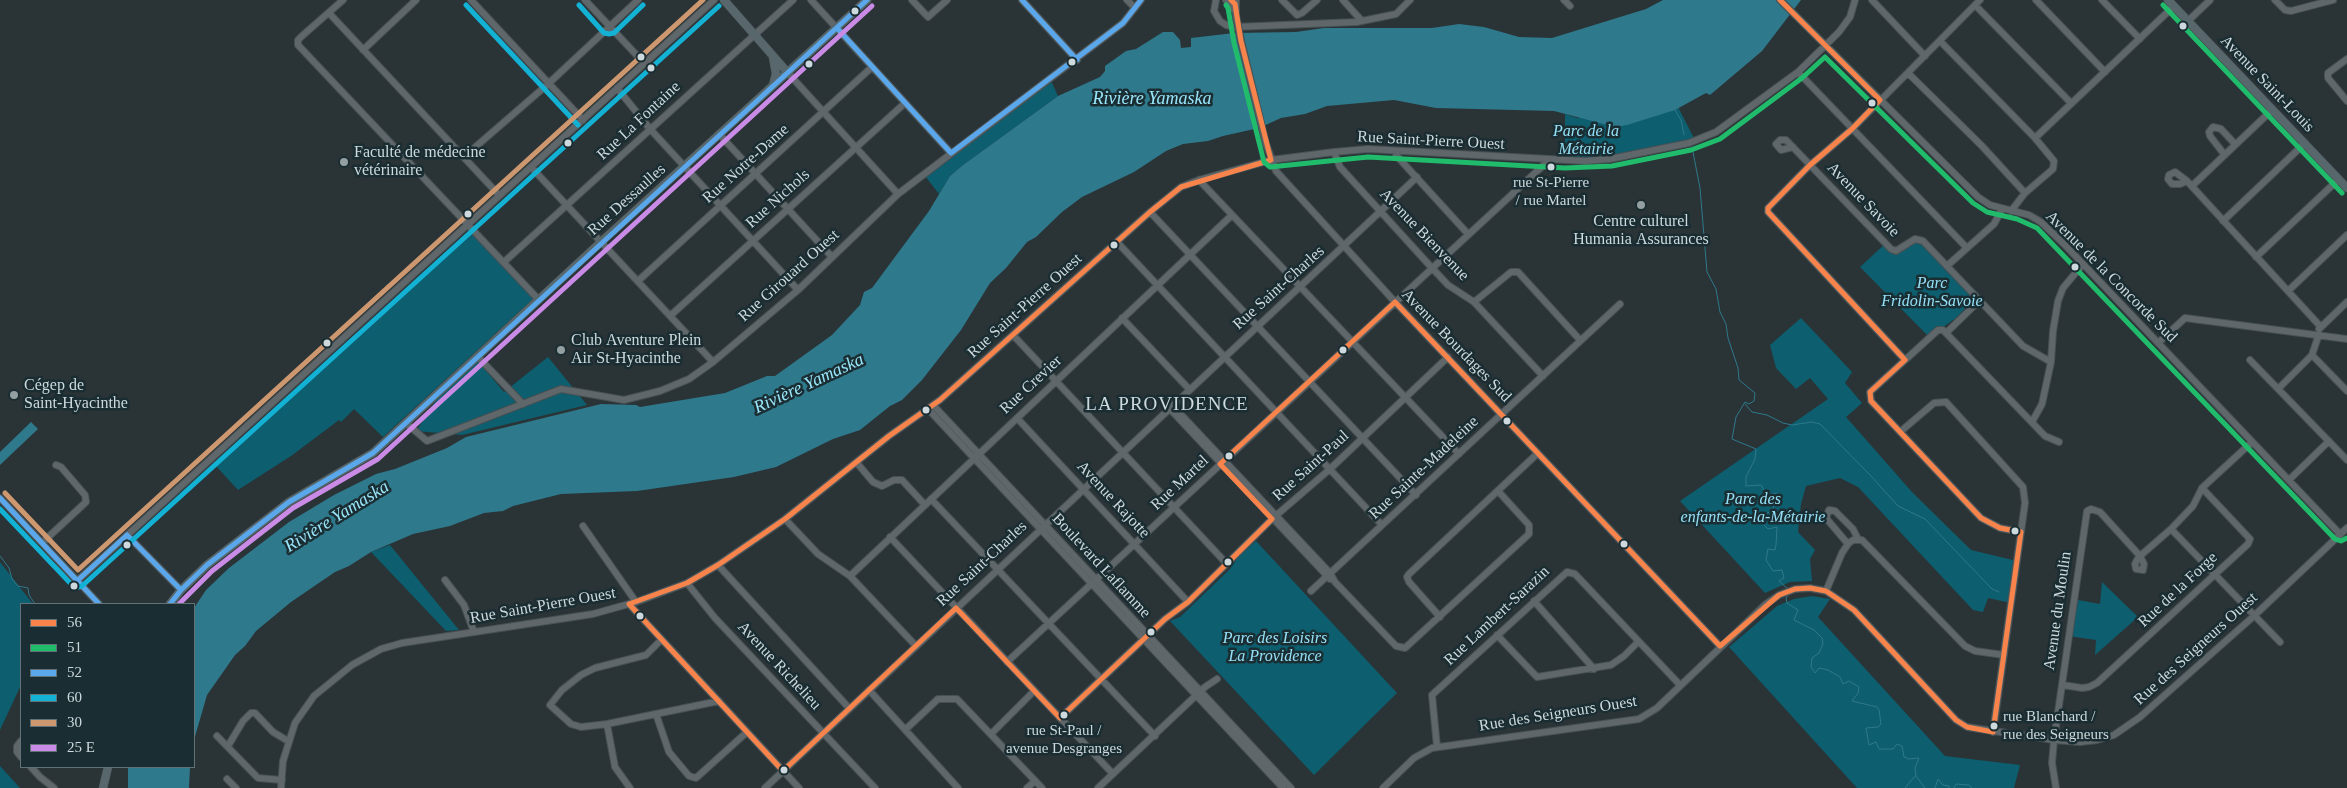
<!DOCTYPE html>
<html>
<head>
<meta charset="utf-8">
<style>
  body { margin:0 }
  #map { position:relative; width:2347px; height:788px; overflow:hidden; background:#2a3437; font-family:"Times New Roman",serif }
  canvas { display:block }
  .legend { position:absolute; left:20px; top:603px; width:175px; height:165px; box-sizing:border-box; background:#1a2d32; border:1px solid #627276; margin:0; padding:6px 9px; list-style:none; font-size:15px; color:#cdd9dc }
  .legend li { display:flex; align-items:center; gap:10px; height:25px }
  .legend b { width:25px; border:1px solid #627276 }
</style>
</head>
<body>
<div id="map">
<canvas width="2347" height="788"></canvas>
<ul class="legend">
<li><b style="height:6px;background:#f8844c"></b>56</li>
<li><b style="height:6px;background:#20bc6c"></b>51</li>
<li><b style="height:6px;background:#5aa8eb"></b>52</li>
<li><b style="height:6px;background:#13b2d5"></b>60</li>
<li><b style="height:6px;background:#cd976f"></b>30</li>
<li><b style="height:6px;background:#ca8be6"></b>25 E</li>
</ul>
</div>
<script>
const context = document.querySelector('canvas').getContext('2d');
context.lineJoin = 'round';
function paint(path, color) { context.fillStyle = color; context.fill(path, 'evenodd'); }
const poly = rows => new Path2D(rows.map(r => 'M' + r).join(''));
function strokePath(path, color, width, dash) { context.strokeStyle = color; context.lineWidth = width; context.lineCap = dash ? 'butt' : 'round'; context.setLineDash(dash || []); context.stroke(path); }
function label(font, color, halo, rows, align = 'center') {
  context.font = font + ' "Times New Roman",serif'; context.lineWidth = 5; context.setLineDash([]); context.textBaseline = 'middle'; context.strokeStyle = halo; context.fillStyle = color; for (const [text, x, y, turn = 0] of rows) {
    context.save(); context.translate(x, y); context.rotate((+turn || 0) * Math.PI / 180); context.textAlign = isNaN(turn) ? turn : align; if (halo) context.strokeText(text, 0, 0); context.fillText(text, 0, 0); context.restore();
  }
}
paint(poly([
  [1049,76,1058,96,963,165,950,176,939,194,922,172],
  [1678,107,1695,140,1633,154,1565,161,1565,114,1577,118],
  [471,231,534,298,383,437,354,409,341,422,339,420,291,456,238,490,215,465],
  [1920,236,1979,294,1956,318,1929,337,1860,267,1886,243,1896,254],
  [1801,318,1852,372,1845,383,1862,403,1846,417,1912,492,1971,550,2017,561,2011,603,1988,598,1983,612,1973,610,1858,487,1840,478,1806,486,1801,504,1798,532,1815,550,1810,559,1812,581,1790,582,1765,593,1680,501,1828,399,1810,378,1796,389,1776,368,1770,345],
  [548,357,587,405,462,435,416,431,451,377,477,360,504,392],
  [1256,541,1397,693,1314,775,1170,621,1180,617,1230,569,1238,557],
  [390,545,459,630,446,631,371,552],
  [0,562,33,604,21,604,21,685,0,730],
  [2102,582,2138,617,2095,655,2096,640,2068,636,2073,599,2100,604],
  [1812,596,1830,599,1818,617,1945,756,2020,765,2014,788,1857,788,1729,647,1777,606,1794,599],
  [0,766,20,788,0,788]
]), '#0d5e6e');
paint(poly([
  [1663,0,1801,0,1762,51,1710,95,1706,93,1675,110,1627,125,1615,127,1554,111,1436,108,1394,100,1327,106,1305,114,1281,118,1259,128,1223,136,1208,141,1183,144,1166,151,1134,172,1082,197,1062,212,1036,237,1027,242,1006,268,990,283,961,330,922,380,902,400,890,406,860,430,833,439,776,467,734,477,637,491,561,494,513,506,503,511,484,513,450,526,413,534,371,552,349,566,335,572,291,602,256,631,245,646,235,655,207,695,194,740,194,608,206,590,229,568,289,522,334,495,376,474,395,469,447,448,466,437,601,404,636,405,640,407,725,393,767,376,775,376,832,335,860,305,864,292,872,288,929,211,950,176,963,165,1058,96,1100,77,1105,71,1105,66,1126,51,1136,49,1163,32,1173,32,1180,40,1181,48,1191,47,1191,38,1234,33,1296,32,1324,28,1432,28,1459,24,1484,27,1519,37,1552,38,1646,9],
  [31,422,38,429,0,465,0,452],
  [128,767,190,767,189,788,128,788]
]), '#2f798c');
strokePath(poly([
  [1675,110,1681,120,1684,135],
  [1692,147,1700,188,1707,272,1716,289,1720,312,1726,324,1728,338,1738,368,1739,380,1755,393,1754,401,1749,404,1745,402,1736,417,1732,439,1756,449,1755,459,1746,477,1746,486,1761,485,1765,492,1770,494,1777,493,1782,497,1781,503,1776,503,1771,511,1762,516,1761,522,1768,529,1777,527,1776,545,1775,550,1768,549,1766,560,1773,571,1782,570,1784,578,1779,581,1788,589],
  [1745,404,1752,412,1767,415,1783,423,1792,425,1812,422,1820,424,1871,476,1898,506,1925,519,1992,589,1999,592],
  [0,556,9,568,12,579,18,586,28,588,29,595,35,604],
  [1789,594,1786,598,1787,603,1798,610,1794,620,1814,630,1822,638,1823,644,1819,653,1812,658,1811,667,1815,673,1819,668,1828,670,1840,677,1843,684,1849,681,1859,687,1858,693,1852,701,1877,707,1879,710,1881,724,1878,727,1866,728,1869,745,1876,742,1879,749,1893,749,1897,744,1902,746,1904,757,1909,759,1919,758,1915,768,1916,776,1925,788],
  [1905,788,1915,776],
  [1935,788,1938,779,1943,785,1949,786,1949,788],
  [1954,788,1956,784,1969,785,1972,788]
]), '#2f798c', 1);
const minor = poly([
  [343,0,302,36,298,40,298,45,539,300],
  [471,0,583,120],
  [585,0,644,63],
  [811,0,951,153],
  [912,0,928,17,947,0],
  [1022,0,1077,60],
  [1127,0,1135,8],
  [1216,0,1214,11,1220,21,1226,25,1235,27,1357,22,1396,14,1410,0],
  [1226,0,1235,11],
  [1236,0,1236,16],
  [1282,0,1297,15,1302,13,1317,0],
  [1343,0,1361,20],
  [1564,0,1570,6],
  [1780,0,1978,197,1990,205,2029,215,2041,222,2064,244,2340,534],
  [1872,0,1925,56],
  [2036,0,2105,72],
  [2102,0,2140,39],
  [2275,0,2285,10,2291,11,2333,0],
  [1975,5,2071,103],
  [329,13,499,195],
  [2188,21,2210,0],
  [1241,41,1266,144,1276,171,1395,302,1720,646],
  [1940,41,2035,138,2054,161,2053,169,2025,193,2011,211],
  [363,50,416,0],
  [2347,59,2328,73,2328,78,2347,101],
  [1798,72,1967,248],
  [788,73,898,194],
  [1908,73,1982,146,2025,193],
  [617,88,651,130,798,290],
  [719,134,832,257],
  [2035,138,2174,6],
  [1793,147,1781,150,1776,144,1780,140,1786,140,1891,249,1896,251,1915,239,1923,241,2023,346,2051,362],
  [1396,151,1396,155,1405,165,1468,234],
  [1334,152,1340,167,1432,268,1448,285,1474,302,1543,376],
  [2224,154,2210,136,2209,132,2213,127,2221,129,2235,144],
  [465,156,548,84,638,0],
  [531,167,713,362],
  [1199,180,1459,454],
  [2187,181,2180,184,2172,184,2168,179,2169,175,2175,172,2187,181,2320,326],
  [2192,186,2272,110],
  [1150,212,1416,495],
  [2223,221,2305,143],
  [1117,242,1382,525],
  [2256,257,2339,179],
  [504,262,793,0],
  [1948,265,1994,224,2002,209],
  [638,281,872,67],
  [2288,291,2347,235],
  [1474,302,1511,272,1518,272,1580,340],
  [670,316,905,103],
  [1122,318,1189,389],
  [2319,329,2347,302],
  [1946,333,1980,300],
  [1013,335,1227,564],
  [2158,343,2185,318,2347,339],
  [2312,355,2347,391],
  [478,357,523,404],
  [1905,360,1768,212,1768,208,1810,165,1852,129,1980,0],
  [2250,360,2347,460],
  [2278,389,2312,355,2319,334],
  [933,405,1291,788],
  [1172,405,1330,573,1335,582,1396,646,1405,648,1529,534,1529,525,1498,491],
  [1169,408,1330,579],
  [928,409,1283,788],
  [1017,418,1188,602],
  [2032,422,2042,404,2051,362,2053,331,2058,301,2063,288,2083,264],
  [406,423,427,441,561,389,624,400,660,391,689,379,713,362,798,290,898,194,1123,23,1141,0],
  [1900,432,1934,403,1946,402,2023,487,2025,503,1993,732],
  [857,463,873,482,882,486,894,480,902,480,925,505],
  [2289,480,2329,441],
  [0,498,99,604],
  [931,499,1155,736],
  [785,519,818,554,850,576,916,646],
  [583,526,636,602],
  [2171,529,2280,642],
  [2021,532,2000,528,1981,518,1871,401,1870,392,1938,330,1943,330,2045,436,2059,442],
  [127,535,181,590],
  [890,537,1113,774],
  [43,542,86,502,85,495,61,467,56,465],
  [1848,544,1826,518,1829,510,1835,511,1853,529,1858,539],
  [718,565,849,708],
  [850,576,1232,215],
  [78,580,714,0],
  [445,580,464,605,474,632],
  [687,583,715,618,875,788],
  [1311,591,1620,304],
  [1826,591,1842,553,1848,544,1853,540,1862,540,1965,646,1975,651,2004,655],
  [1534,601,1594,669],
  [629,604,799,788],
  [1440,617,1409,582,1407,577,1409,574,1538,453],
  [1497,635,1537,677,1611,665,1624,656,1638,642],
  [661,640,646,655,595,668,581,675,562,690,550,705,571,724,581,727,607,724,719,701],
  [1007,662,1548,161],
  [2063,685,2082,688,2089,687,2097,683,2248,544,2250,539,2202,488],
  [869,690,958,788],
  [656,714,669,752,689,776,696,778,747,732],
  [1060,718,1165,619,1188,602,1272,519,1330,469,1448,357],
  [607,724,615,767,630,788],
  [906,729,938,699,957,699,1042,788],
  [991,734,1034,691],
  [217,736,258,778,282,780],
  [21,741,17,746,17,752,21,757],
  [228,746,243,721,251,713,255,713,273,732,288,741],
  [1437,747,1432,695,1567,572,1575,574,1680,685],
  [31,767,40,777,54,788],
  [227,779,236,788],
  [281,788,283,761,295,723,314,696,352,665,381,649,402,643,593,614,636,602,687,583,718,565,785,519,889,436,940,400,1150,212,1181,187,1199,180,1271,160,1334,152,1368,149,1585,161,1610,159,1689,143,1716,132,1798,72,1839,32,1850,17,1855,0],
  [765,788,1417,177],
  [1027,788,1035,781],
  [1098,788,1205,687,1217,679],
  [1383,788,1414,758,1432,748,1639,719,1657,708,1766,604,1779,595,1795,589,1810,588,1826,591,1854,610,1956,720,1967,727,2054,740,2080,742,2097,740,2114,735,2140,717,2255,615,2347,528],
  [2056,788,2052,763,2054,740,2087,511,2091,509,2100,512,2140,556,2144,564,2143,570,2136,569,2135,564,2137,560,2140,556,2171,529,2193,506,2202,488,2252,442]
]);
const major = poly([
  [724,0,788,73],
  [2168,0,2347,188],
  [773,85,776,74,773,57],
  [170,604,181,590,207,565,289,502,373,453,601,242,867,0],
  [103,788,108,767]
]);
strokePath(minor, '#475053', 8);
strokePath(major, '#475053', 9);
strokePath(minor, '#5f676a', 6);
strokePath(major, '#57676b', 8);
const minorBridge = poly([
  [1236,16,1241,41]
]);
strokePath(minorBridge, '#475053', 8, []);
strokePath(minorBridge, '#5f676a', 6);
strokePath(poly([
  [1231,0,1235,4,1241,41,1271,160,1181,187,1150,212,940,400,889,436,785,519,718,565,687,583,629,604,783,771,956,608,1060,718,1165,619,1188,602,1272,519,1220,464,1395,302,1720,646,1779,595,1795,589,1810,588,1826,591,1854,610,1956,720,1967,727,1993,732,2021,532,2000,528,1981,518,1871,401,1870,392,1905,360,1768,212,1768,208,1810,165,1852,129,1880,100,1780,0]
]), '#f8844c', 5);
strokePath(poly([
  [1226,5,1228,8,1234,43,1264,162,1270,167,1368,157,1565,168,1612,166,1691,150,1720,139,1802,78,1825,57,1973,203,1987,212,2017,219,2037,228,2335,539,2341,541,2347,538],
  [2163,5,2342,193]
]), '#20bc6c', 5);
strokePath(poly([
  [1022,0,1077,60],
  [837,28,951,153,1123,23,1141,0],
  [0,498,99,604],
  [78,580,127,535,181,590],
  [170,604,181,590,207,565,289,502,373,453,867,0]
]), '#5aa8eb', 5);
strokePath(poly([
  [466,5,578,125],
  [579,5,604,33,609,34,614,33,643,5],
  [0,509,73,586,78,587,82,586,719,6]
]), '#13b2d5', 5);
strokePath(poly([
  [5,493,78,570,703,0]
]), '#cd976f', 5);
strokePath(poly([
  [179,604,212,571,293,508,378,459,872,6]
]), '#ca8be6', 5);
for (const [x, y, r, color] of [
  [855,11,4.5,"#cdd9dc"],
  [2183,26,4.5,"#cdd9dc"],
  [641,57,4.5,"#cdd9dc"],
  [1072,62,4.5,"#cdd9dc"],
  [809,64,4.5,"#cdd9dc"],
  [651,68,4.5,"#cdd9dc"],
  [1872,103,4.5,"#cdd9dc"],
  [568,143,4.5,"#cdd9dc"],
  [344,162,5,"#949fa2"],
  [1551,167,4.5,"#cdd9dc"],
  [1641,205,5,"#949fa2"],
  [468,214,4.5,"#cdd9dc"],
  [1114,245,4.5,"#cdd9dc"],
  [2075,267,4.5,"#cdd9dc"],
  [327,343,4.5,"#cdd9dc"],
  [561,350,5,"#949fa2"],
  [1343,350,4.5,"#cdd9dc"],
  [14,395,5,"#949fa2"],
  [926,410,4.5,"#cdd9dc"],
  [1507,421,4.5,"#cdd9dc"],
  [1229,456,4.5,"#cdd9dc"],
  [2015,531,4.5,"#cdd9dc"],
  [1624,544,4.5,"#cdd9dc"],
  [127,545,4.5,"#cdd9dc"],
  [1228,562,4.5,"#cdd9dc"],
  [74,586,4.5,"#cdd9dc"],
  [640,616,4.5,"#cdd9dc"],
  [1151,632,4.5,"#cdd9dc"],
  [1064,715,4.5,"#cdd9dc"],
  [1994,726,4.5,"#cdd9dc"],
  [784,770,4.5,"#cdd9dc"]
]) { const dot = new Path2D(); dot.arc(x, y, r, 0, 2 * Math.PI); context.fillStyle = color; context.fill(dot); strokePath(dot, '#1a2d32', 2); }
label('15px', '#cdd9dc', '#1a2d32', [
  ["rue St-Pierre",1551,183],
  ["/ rue Martel",1551,201],
  ["rue Blanchard /",2003,717,"left"],
  ["rue des Seigneurs",2003,735,"left"],
  ["rue St-Paul /",1064,731],
  ["avenue Desgranges",1064,749]
]);
label('16px', '#cdd9dc', '#1a2d32', [
  ["Avenue Saint-Louis",2267,84,46],
  ["Rue La Fontaine",639,121,-43],
  ["Rue Saint-Pierre Ouest",1431,141,3],
  ["Rue Notre-Dame",746,164,-42],
  ["Rue Nichols",778,199,-42],
  ["Rue Dessaulles",627,200,-42],
  ["Avenue Savoie",1863,200,46],
  ["Avenue Bienvenue",1424,235,46],
  ["Rue Girouard Ouest",789,276,-42],
  ["Avenue de la Concorde Sud",2111,277,45],
  ["Rue Saint-Charles",1279,288,-42],
  ["Rue Saint-Pierre Ouest",1025,306,-42],
  ["Avenue Bourdages Sud",1456,346,46],
  ["Rue Crevier",1031,385,-43],
  ["Rue Saint-Paul",1311,466,-42],
  ["Rue Sainte-Madeleine",1424,468,-43],
  ["Rue Martel",1180,483,-43],
  ["Avenue Rajotte",1113,500,47],
  ["Rue Saint-Charles",982,564,-43],
  ["Boulevard Laflamme",1101,566,47],
  ["Rue de la Forge",2178,590,-43],
  ["Rue Saint-Pierre Ouest",543,606,-10],
  ["Avenue du Moulin",2058,611,-82],
  ["Rue Lambert-Sarazin",1497,616,-43],
  ["Rue des Seigneurs Ouest",2196,649,-42],
  ["Avenue Richelieu",779,666,47],
  ["Rue des Seigneurs Ouest",1558,714,-9]
]);
label('italic 16px', '#95e0f6', '#1a2d32', [
  ["Parc de la",1586,132],
  ["Métairie",1586,150],
  ["Parc",1932,284],
  ["Fridolin-Savoie",1932,302],
  ["Parc des",1753,500],
  ["enfants-de-la-Métairie",1753,518],
  ["Parc des Loisirs",1275,639],
  ["La Providence",1275,657]
]);
label('16px', '#cdd9dc', '#1a2d32', [
  ["Faculté de médecine",354,153],
  ["vétérinaire",354,171],
  ["Centre culturel",1641,222,"center"],
  ["Humania Assurances",1641,240,"center"],
  ["Club Aventure Plein",571,341],
  ["Air St-Hyacinthe",571,359],
  ["Cégep de",24,386],
  ["Saint-Hyacinthe",24,404]
], 'left');
label('italic 18px', '#99e5fa', '#1a2d32', [
  ["Rivière Yamaska",1152,99],
  ["Rivière Yamaska",809,384,-25],
  ["Rivière Yamaska",337,517,-32]
]);
context.letterSpacing = '1px';
label('19px', '#cdd9dc', '#1a2d32', [
  ["LA PROVIDENCE",1167,405]
]);
context.letterSpacing = '0px';
</script>
</body>
</html>
